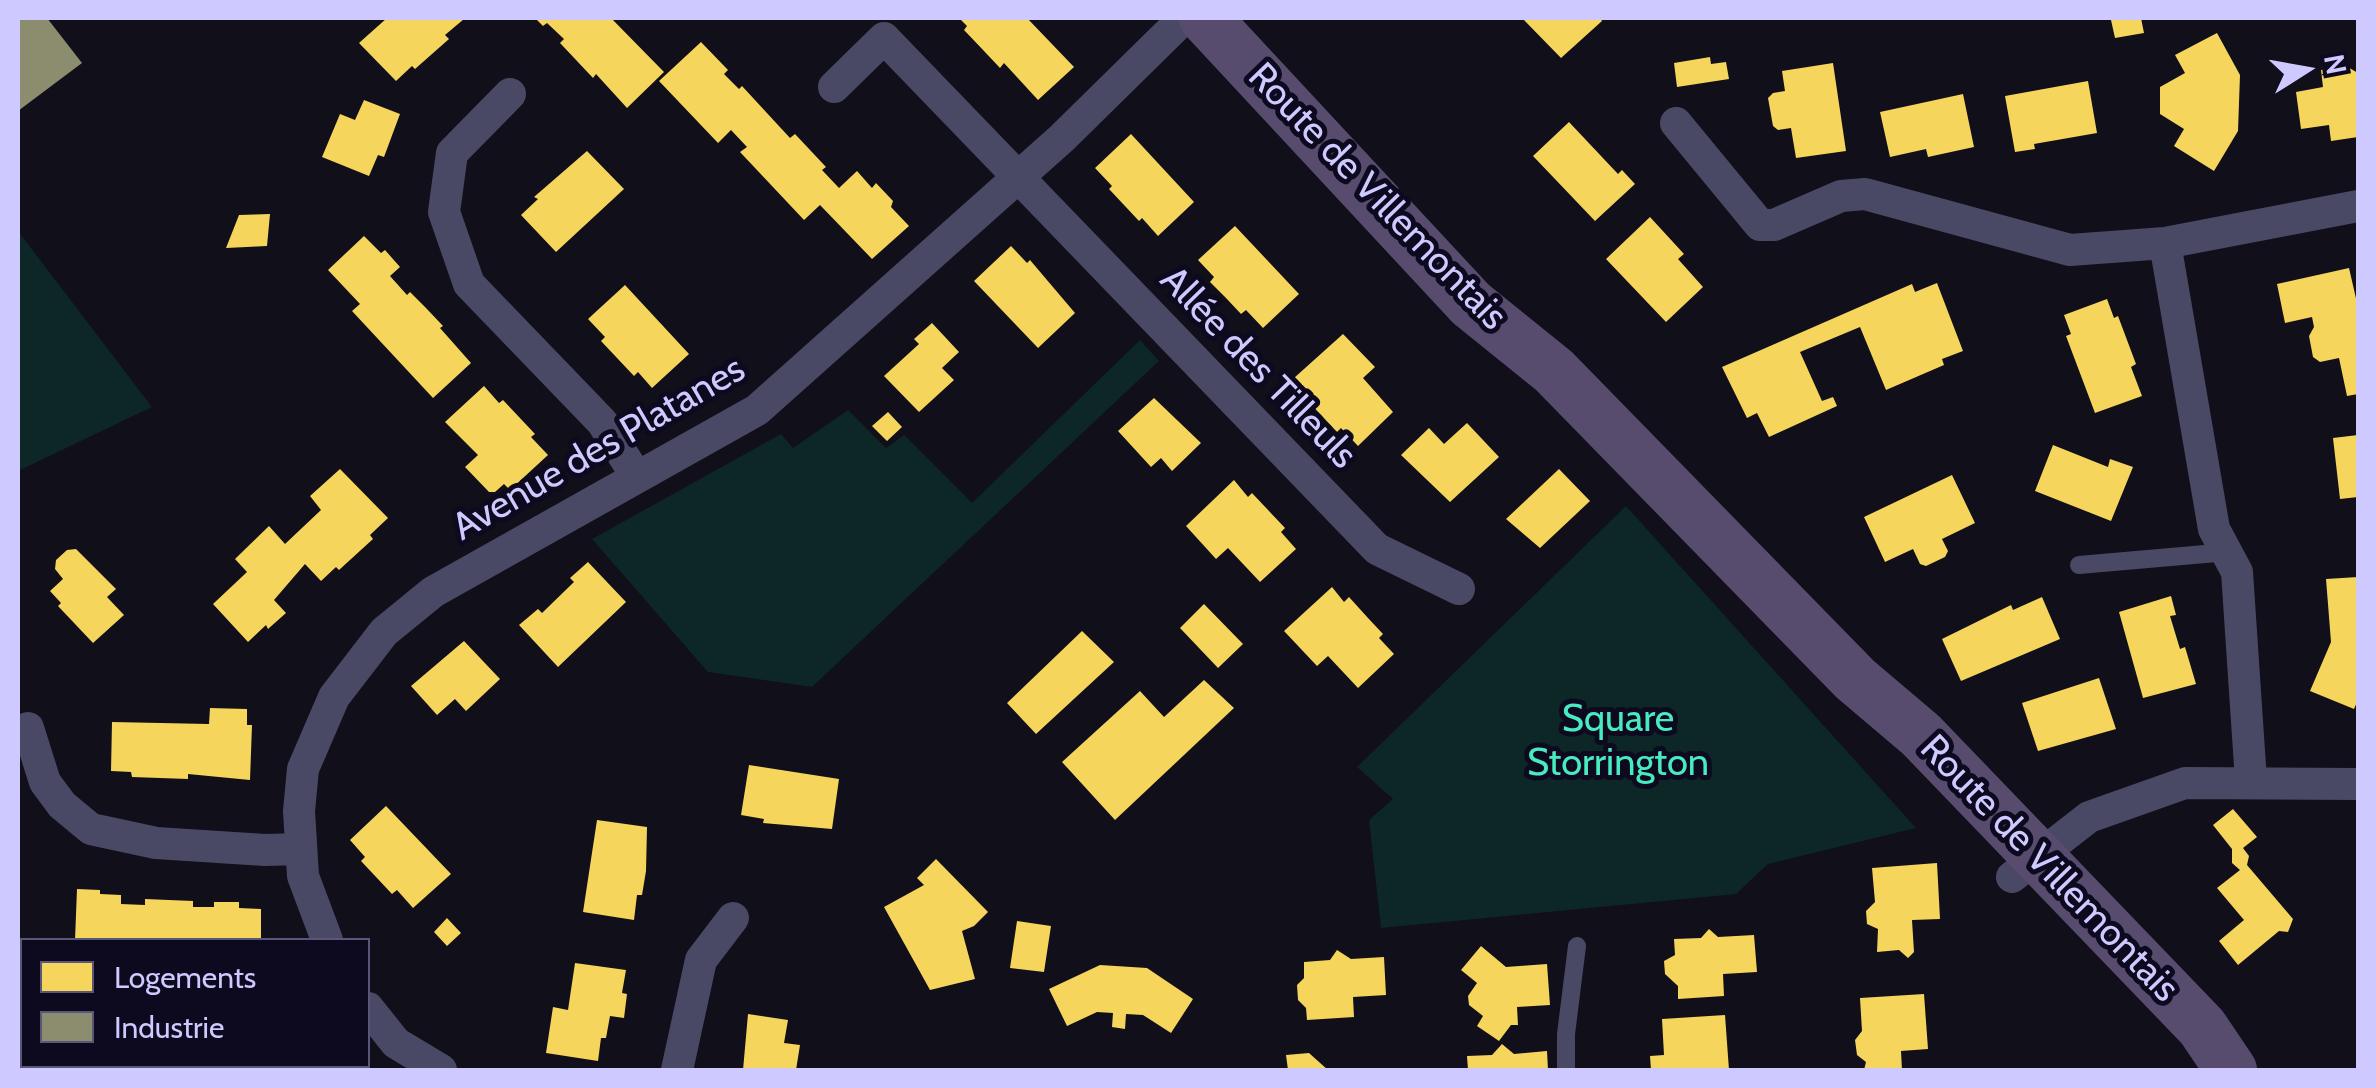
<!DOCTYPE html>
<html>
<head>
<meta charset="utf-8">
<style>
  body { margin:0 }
  #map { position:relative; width:2376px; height:1088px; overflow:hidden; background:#100f1a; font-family:Cabin,sans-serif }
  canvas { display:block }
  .frame { position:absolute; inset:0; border:20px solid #cec9ff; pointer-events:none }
  .legend { position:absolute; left:20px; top:938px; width:350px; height:130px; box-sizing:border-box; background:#0d0a1f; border:2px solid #5a5679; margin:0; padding:12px 18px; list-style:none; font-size:30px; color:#cec9ff }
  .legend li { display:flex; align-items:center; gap:20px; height:50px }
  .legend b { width:50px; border:2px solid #5a5679 }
  .north { position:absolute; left:2256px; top:20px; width:100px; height:100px; -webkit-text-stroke:8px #0d0a1f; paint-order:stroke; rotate:79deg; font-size:28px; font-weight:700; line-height:40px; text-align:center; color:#cec9ff }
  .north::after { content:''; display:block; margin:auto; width:35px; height:45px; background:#cec9ff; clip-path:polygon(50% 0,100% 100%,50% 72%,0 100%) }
</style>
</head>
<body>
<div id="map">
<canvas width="2376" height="1088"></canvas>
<div class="frame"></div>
<ul class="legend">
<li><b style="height:28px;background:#f6d55c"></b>Logements</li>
<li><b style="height:28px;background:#8c8c6e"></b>Industrie</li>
</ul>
<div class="north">N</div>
</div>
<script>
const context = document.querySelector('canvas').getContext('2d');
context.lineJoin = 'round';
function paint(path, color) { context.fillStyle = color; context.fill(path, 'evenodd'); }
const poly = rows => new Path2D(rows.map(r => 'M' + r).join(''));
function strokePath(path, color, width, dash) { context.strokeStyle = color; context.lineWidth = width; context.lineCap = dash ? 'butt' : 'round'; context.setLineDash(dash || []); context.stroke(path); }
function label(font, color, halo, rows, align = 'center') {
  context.font = font + ' Cabin,sans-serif'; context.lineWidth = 10; context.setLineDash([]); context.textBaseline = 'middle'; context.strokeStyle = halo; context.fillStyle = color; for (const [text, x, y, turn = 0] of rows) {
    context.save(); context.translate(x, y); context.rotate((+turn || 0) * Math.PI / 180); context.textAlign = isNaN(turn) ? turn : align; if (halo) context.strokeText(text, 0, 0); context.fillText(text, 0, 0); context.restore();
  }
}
paint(poly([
  [18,231,152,407,18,471],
  [1140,340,1159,361,812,687,708,672,592,539,781,434,793,448,848,410,886,448,904,435,972,503],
  [1626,506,1916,828,1768,864,1736,894,1381,928,1369,820,1393,799,1357,767]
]), '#0d2626');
paint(poly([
  [387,18,462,18,464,19,445,35,449,39,415,69,412,66,396,81,359,43],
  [535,18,611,18,664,72,627,108,596,74,593,78,560,43,564,39,547,23,543,26],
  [959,18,1027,18,1074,67,1038,100,1004,63,1000,68,984,51,964,30,967,26],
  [1522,18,1600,18,1602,21,1561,58],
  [2129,18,2141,18,2144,33,2115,38,2111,20],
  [2217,33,2240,75,2238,131,2214,171,2174,146,2184,129,2160,114,2160,87,2185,73,2175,55],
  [701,42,728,70,724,74,739,89,742,86,790,138,795,134,826,167,822,170,839,188,857,171,872,188,876,183,893,201,891,207,909,226,872,259,820,205,804,220,740,152,747,147,731,130,718,143,659,81],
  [1710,57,1711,64,1726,62,1729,79,1677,87,1674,63],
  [1833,63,1846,151,1796,158,1791,128,1778,130,1773,126,1768,98,1773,93,1785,91,1782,71],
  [2346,66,2358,73,2358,137,2331,141,2329,125,2301,129,2296,92,2323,87,2321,70],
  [2088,81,2097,133,2034,144,2035,149,2015,152,2005,96],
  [1963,94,1974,147,1928,157,1926,149,1890,157,1880,112],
  [364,100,400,114,384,157,378,155,369,176,322,157,340,114,355,120],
  [1569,122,1618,174,1622,170,1635,184,1595,221,1533,156],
  [1131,134,1194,202,1158,236,1142,218,1139,221,1109,189,1112,186,1095,168],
  [587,151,624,189,556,252,521,215,538,199,534,197],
  [270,214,267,246,226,248,239,215],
  [1650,217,1684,254,1678,259,1703,287,1666,322,1606,259],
  [1235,226,1299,294,1263,328,1246,310,1241,314,1226,298,1210,282,1214,277,1198,260],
  [364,236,381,253,385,250,400,267,390,276,407,295,410,292,426,308,443,326,440,328,471,363,433,398,352,311,360,304,328,270],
  [1011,246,1027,263,1030,260,1075,313,1038,348,974,281],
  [2349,268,2358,307,2358,394,2347,396,2339,358,2320,362,2313,357,2309,336,2314,327,2312,317,2285,323,2277,284],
  [1937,283,1963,351,1942,359,1944,365,1886,390,1860,327,1800,352,1822,401,1833,397,1837,406,1769,437,1757,413,1747,418,1722,367,1912,284,1915,292],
  [625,285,689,354,652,388,638,372,634,376,601,341,605,337,588,319],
  [2107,299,2114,318,2118,316,2136,364,2131,367,2142,396,2095,413,2066,336,2071,334,2064,315],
  [932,323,959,352,942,368,954,380,919,412,884,376,919,344,914,339],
  [1343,334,1375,367,1363,378,1393,412,1358,446,1341,428,1337,432,1305,398,1309,395,1294,378],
  [484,386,499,403,503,400,535,434,531,437,548,455,510,490,504,484,495,492,489,492,465,467,478,455,445,422],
  [1154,398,1201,443,1172,471,1161,458,1151,467,1118,431],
  [888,412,902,427,887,441,872,426],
  [1467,423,1499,457,1450,502,1401,455,1429,428,1444,444],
  [2358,435,2358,497,2340,499,2333,438],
  [2053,445,2108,467,2110,459,2133,467,2111,521,2035,491],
  [340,469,388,518,370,535,373,539,339,570,336,567,321,581,305,564,274,600,286,613,268,629,266,625,248,642,213,604,247,572,235,559,269,526,285,544,321,510,310,496],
  [1559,469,1590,501,1540,548,1506,519],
  [1952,475,1975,523,1942,539,1948,551,1945,557,1926,566,1920,564,1913,549,1885,562,1864,517],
  [1234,480,1248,497,1252,493,1285,528,1281,532,1296,549,1260,582,1228,548,1216,559,1186,526],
  [76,549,116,589,107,597,124,615,93,643,58,606,61,603,50,591,63,579,55,569,56,560,67,550],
  [588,562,626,602,558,667,519,625,538,609,542,613,574,582,570,578],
  [2358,577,2358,700,2354,709,2310,691,2331,642,2326,579],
  [1332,587,1344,602,1349,597,1368,618,1383,634,1379,638,1394,654,1358,688,1328,656,1317,666,1284,631],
  [2171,596,2176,615,2170,616,2180,649,2185,647,2196,684,2143,698,2119,612],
  [2042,597,2060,639,1961,681,1942,639,2011,605,2013,610],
  [1204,604,1243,644,1218,668,1180,628],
  [1082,631,1114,662,1036,734,1007,703],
  [464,641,500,679,466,711,455,699,437,715,411,686],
  [2099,678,2116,729,2038,751,2022,703],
  [1204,680,1234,708,1115,820,1062,762,1140,691,1164,717],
  [210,708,247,709,247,725,252,725,250,780,188,774,188,779,132,777,131,772,111,771,112,722,209,724],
  [749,765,839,779,832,829,763,823,764,819,741,815],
  [386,806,451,874,413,908,397,890,392,894,361,861,365,857,350,840],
  [2233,809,2257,837,2243,848,2249,856,2247,865,2293,919,2288,932,2279,931,2238,965,2219,941,2244,920,2217,888,2240,870,2232,863,2232,849,2213,825],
  [597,820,647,827,646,871,642,895,637,895,634,920,583,912],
  [936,859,988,912,974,926,962,931,975,979,930,990,884,907,924,885,917,878],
  [1937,863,1940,919,1912,920,1914,952,1908,958,1899,950,1877,952,1878,929,1867,924,1866,911,1875,902,1872,868],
  [77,889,100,890,100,894,121,895,121,904,145,905,145,899,193,901,193,907,214,907,214,902,239,902,239,908,261,909,261,940,75,940],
  [447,918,461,933,447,946,434,932],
  [1017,921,1051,926,1044,972,1010,968],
  [1709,929,1718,937,1754,935,1757,972,1723,974,1724,996,1678,999,1678,986,1665,974,1664,961,1675,955,1674,939,1701,938],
  [1481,946,1506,967,1547,964,1550,1005,1517,1007,1518,1025,1511,1025,1499,1041,1477,1026,1483,1016,1469,1005,1468,996,1477,983,1461,970],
  [1337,950,1351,959,1384,957,1386,995,1353,997,1354,1017,1307,1020,1306,1008,1298,1000,1297,985,1304,978,1304,962,1330,960],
  [575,963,626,970,622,993,627,994,624,1018,610,1016,606,1038,601,1038,598,1061,546,1053,553,1007,568,1010],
  [1100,965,1147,968,1193,999,1171,1033,1143,1015,1126,1014,1125,1029,1112,1027,1113,1013,1097,1012,1067,1026,1049,989],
  [1924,994,1928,1049,1901,1051,1902,1070,1864,1070,1866,1062,1857,1055,1855,1040,1862,1031,1860,998],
  [748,1014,788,1020,784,1043,800,1045,796,1070,743,1070],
  [1725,1015,1729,1070,1651,1070,1650,1056,1664,1055,1662,1019],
  [1502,1044,1514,1054,1547,1051,1548,1070,1468,1070,1467,1056,1492,1055],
  [1309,1053,1328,1070,1288,1070,1286,1055],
  [255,1066,324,1066,328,1070,259,1070]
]), '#f6d55c');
paint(poly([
  [18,18,47,18,82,63,18,111]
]), '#8c8c6e');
strokePath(poly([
  [2079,565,2228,552],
  [1566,1070,1566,1034,1577,946]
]), '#4a4965', 18);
strokePath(poly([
  [834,87,884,38,1377,549,1459,589],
  [510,94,452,153,444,212,469,284,602,422,637,477],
  [1676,123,1760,225,1774,225,1841,196,1865,194,2070,250,2165,243,2358,206],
  [2165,243,2214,529,2237,572,2251,781],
  [28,728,45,782,62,805,91,829,156,843,265,850,301,849],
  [2012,877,2089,817,2185,783,2358,784],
  [327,940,303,876,299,811,303,769,334,697,384,632,433,592,757,410,1062,138,1184,18],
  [368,1008,396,1043,441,1070],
  [677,1070,701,960,733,918]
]), '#4a4965', 32);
strokePath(poly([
  [1205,18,1471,304,1554,371,1855,679,1921,735,2202,1027,2231,1070]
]), '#574c6e', 52);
label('38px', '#cec9ff', '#0d0a1f', [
  ["Route de Villemontais",1377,197,46],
  ["Allée des Tilleuls",1258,368,46],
  ["Avenue des Platanes",599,449,-30],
  ["Route de Villemontais",2049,869,46]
]);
label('38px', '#48ebbf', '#0d0a1f', [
  ["Square",1618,720],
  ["Storrington",1618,764]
]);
</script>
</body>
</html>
